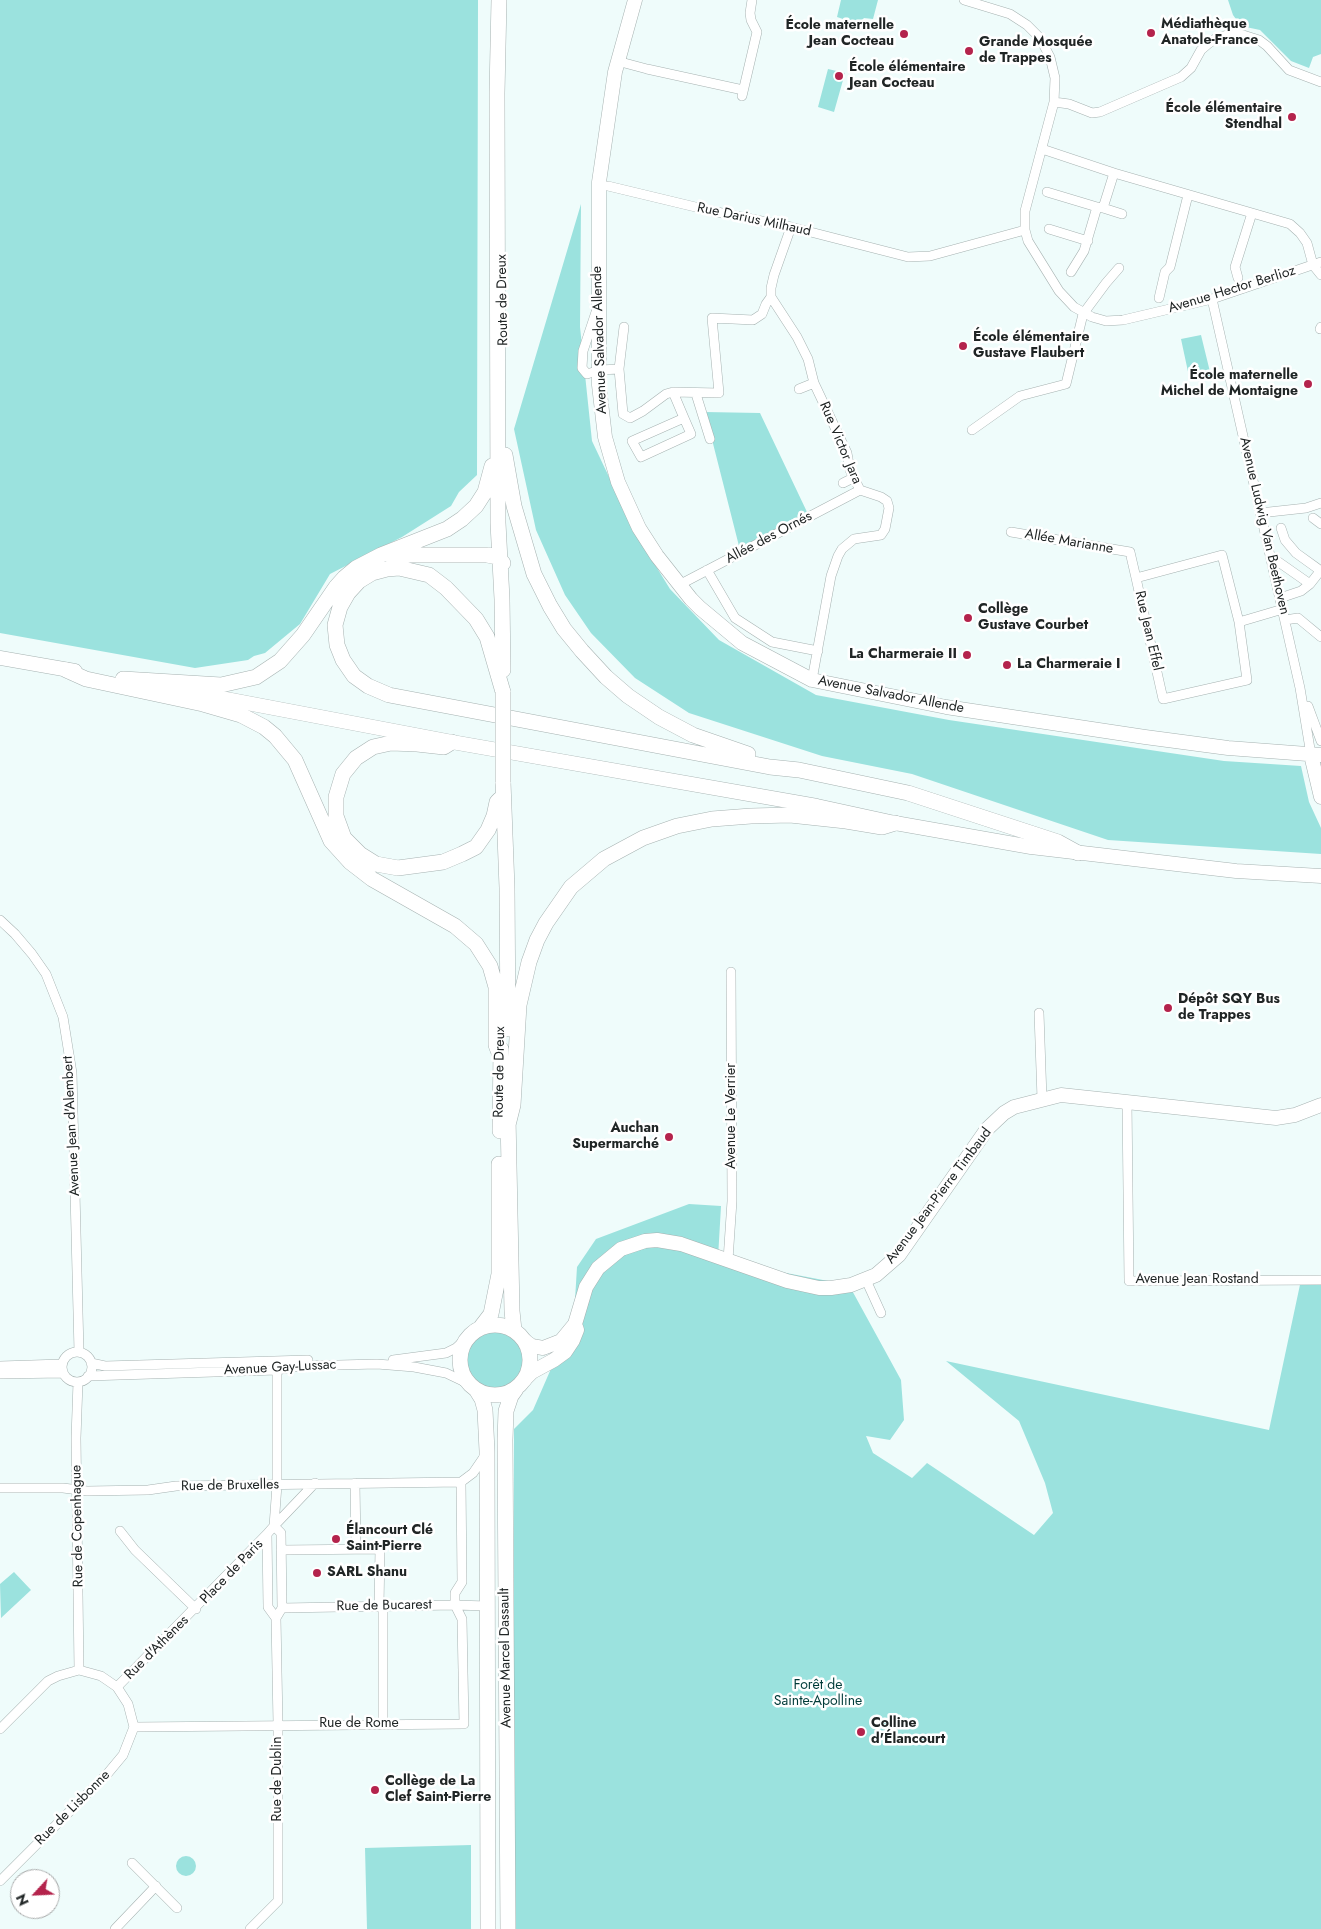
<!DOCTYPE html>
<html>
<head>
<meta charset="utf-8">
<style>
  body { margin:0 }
  #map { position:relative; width:1321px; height:1929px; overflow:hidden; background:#effcfb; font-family:Jost,sans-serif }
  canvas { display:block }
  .north { position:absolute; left:10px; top:1869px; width:50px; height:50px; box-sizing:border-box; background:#fff; border:1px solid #a6a8a8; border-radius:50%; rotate:245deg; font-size:14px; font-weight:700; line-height:20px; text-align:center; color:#202525 }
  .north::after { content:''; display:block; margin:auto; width:18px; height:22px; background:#b4234c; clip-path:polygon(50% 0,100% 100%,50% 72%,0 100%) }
</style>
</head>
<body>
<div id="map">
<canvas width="1321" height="1929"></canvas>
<div class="north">N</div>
</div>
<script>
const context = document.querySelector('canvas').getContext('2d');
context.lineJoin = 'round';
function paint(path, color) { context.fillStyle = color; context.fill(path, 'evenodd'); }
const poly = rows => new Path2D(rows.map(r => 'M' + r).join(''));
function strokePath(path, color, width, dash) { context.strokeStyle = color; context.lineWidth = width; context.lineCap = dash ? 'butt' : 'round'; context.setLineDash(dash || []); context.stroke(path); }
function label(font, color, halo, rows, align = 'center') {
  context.font = font + ' Jost,sans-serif'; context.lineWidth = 5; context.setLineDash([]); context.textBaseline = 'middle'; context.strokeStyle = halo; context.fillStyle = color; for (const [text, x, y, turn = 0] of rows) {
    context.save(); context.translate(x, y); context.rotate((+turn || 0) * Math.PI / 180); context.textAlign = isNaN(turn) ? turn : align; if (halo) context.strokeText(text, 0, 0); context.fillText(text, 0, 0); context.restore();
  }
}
paint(poly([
  [0,0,478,0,477,475,459,492,451,506,402,537,330,574,300,624,265,653,254,656,248,660,195,668,0,633],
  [841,0,878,0,873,19,864,18,858,24,837,17],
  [1228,0,1321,0,1321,54,1313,57,1309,68,1291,61,1260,30,1241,26,1233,15],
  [828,69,845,73,834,112,818,107],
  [581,204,580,327,592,441,636,534,670,589,719,640,816,695,949,720,1224,761,1301,766,1309,802,1321,828,1321,854,1108,840,912,774,822,756,689,713,635,678,591,633,565,595,536,530,514,429],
  [1201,335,1211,376,1190,381,1181,339],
  [705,412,760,413,807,512,740,550],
  [689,1204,721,1206,718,1258,729,1262,849,1285,901,1380,904,1420,890,1440,866,1436,873,1453,912,1478,927,1463,1034,1535,1053,1513,1045,1483,1019,1421,946,1361,1269,1430,1301,1280,1321,1280,1321,1929,513,1929,514,1429,533,1410,574,1316,577,1267,596,1239],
  '467 1360a30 30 0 1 1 60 0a30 30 0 1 1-60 0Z',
  [14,1572,31,1590,1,1618,0,1584],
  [471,1845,471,1929,367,1929,365,1848],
  '176 1866a10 10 0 1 1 20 0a10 10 0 1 1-20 0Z'
]), '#9be2de');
const street = poly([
  [964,0,1010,14,1027,25,1040,38,1050,57,1055,78,1054,102,1025,211,1025,230,1028,241,1059,291,1074,307,1092,317,1106,321,1123,320,1212,299,1321,262],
  [617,61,647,69,743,90],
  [742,96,757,32,751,20,750,13,752,0],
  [1054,102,1069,104,1092,113,1100,112,1181,77,1191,68,1201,50,1208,44,1215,39,1227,35,1240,34,1259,40,1267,46,1289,70,1321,82],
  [1042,149,1114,173,1290,224,1300,233,1307,243,1313,265,1321,275],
  [599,186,608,186,712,211,791,227,908,257,930,256,1025,230],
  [1047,192,1097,207],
  [1103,208,1122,214],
  [791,227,774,275,771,288,771,297,797,337,808,359,814,383,847,453,850,470,860,490,881,497,887,501,889,508,885,529,881,535,854,539,842,549,838,556,831,576,812,680],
  [1049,229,1088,241],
  [1071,272,1084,251,1097,207,1103,208,1114,173],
  [1238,278,1235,267,1252,213],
  [1159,298,1165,272,1170,267,1188,195],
  [1212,299,1300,688,1311,755],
  [596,312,583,351,582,368,587,374,600,370,619,369],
  [624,327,619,369,623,414,630,418,643,411,666,394,673,392,719,393,712,318,753,320,762,314,766,304,771,297],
  [1320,329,1321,327],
  [799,389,814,383],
  [673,392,684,418,632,441,641,457,691,434,684,418],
  [696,394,710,439],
  [972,430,1020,396,1066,384,1083,314,1106,283,1119,268],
  [843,483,853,478],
  [1260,513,1306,508,1321,503],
  [1313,518,1321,524],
  [1281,528,1285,540,1296,553,1321,571],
  [1011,532,1130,552,1136,578],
  [1270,556,1310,584,1321,570],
  [707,570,735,618,772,642,818,651],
  [679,585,860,490],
  [1280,598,1301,591,1310,584],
  [1285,620,1298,618,1321,637],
  [1239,622,1247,680,1163,699,1136,578,1222,555,1239,622,1283,609],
  [1308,706,1321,741],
  [0,920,15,934,32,954,46,974,63,1017,72,1073,79,1352],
  [1039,1013,1042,1099],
  [1127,1102,1129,1281,1321,1280],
  [728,1260,732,1201,731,972],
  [866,1280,881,1313],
  '62 1367a15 15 0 1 1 30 0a15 15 0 1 1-30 0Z',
  [393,1360,446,1353,456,1348,467,1338],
  [91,1363,105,1366,308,1360],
  [0,1366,62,1364],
  [277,1370,277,1485,274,1526,281,1533,282,1608,276,1618,268,1607,267,1534,274,1526,315,1483],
  [0,1374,63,1373],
  [88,1376,277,1370,300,1366,377,1364,414,1367,446,1373,469,1384],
  [78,1382,76,1438,79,1670],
  [355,1483,356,1548],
  [0,1488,63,1488,87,1491,148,1490,176,1486,461,1482,473,1473,486,1454],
  [120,1531,135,1550,196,1609],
  [281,1550,380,1549,379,1607],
  [383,1607,383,1724],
  [282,1608,455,1605,487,1606],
  [79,1670,101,1676,117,1687,128,1704,134,1727],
  [117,1687,267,1534],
  [134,1727,464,1724,462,1619,455,1605,455,1593,462,1582,461,1482],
  [0,1729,48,1681,58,1676,79,1670],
  [132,1863,177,1908],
  [0,1881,108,1773,123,1755,134,1727],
  [115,1929,156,1886],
  [250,1929,278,1901,278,1724,276,1618]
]);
const secondary = poly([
  [635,0,615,72,599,182,599,385,605,437,618,482,639,528,657,556,691,599,700,608,742,643,812,680,946,707,1145,737,1228,748,1321,755],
  [0,658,75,671],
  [163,687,452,742,817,806,895,823,1031,847,1236,871,1321,876],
  [1311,755,1321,797],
  [525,1341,532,1346,543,1348,561,1341,575,1324,586,1287,598,1268,621,1249,645,1241,657,1240,681,1244,787,1281,819,1288,831,1288,851,1285,876,1275,899,1255,987,1129,1004,1113,1014,1107,1061,1095,1276,1118,1295,1115,1321,1105],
  [524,1380,532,1372,554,1360,565,1352,573,1340,577,1330,576,1327]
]);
const primary = poly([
  [499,0,497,93,498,523,502,599,503,670],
  [505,455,514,506,534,574,550,606,564,629,582,651,606,677,628,696,659,717,693,735,748,754],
  [390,555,487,555,498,557,503,563],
  [66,670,86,679,203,704,241,715,264,727,275,736,295,760,331,841,350,862,372,879,455,926,476,944,490,966,496,987,496,1045,501,1058],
  [123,679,221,685,256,677,280,661,303,635,336,587,344,578,356,568,381,555,447,529,462,519,476,506,485,492,492,466],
  [503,692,487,637,476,619,446,588,429,575,399,568,387,569,372,573,359,581,348,593,340,607,335,625,337,645,343,660,354,676,368,686,389,695,770,767,799,770,908,793,1058,842,1078,853],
  [452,742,444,747,417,744,391,743,373,747,356,758,343,774,336,797,336,816,344,838,360,854,376,864,398,868,443,862,462,854,476,847,488,830,494,816,497,802,500,799],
  [503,782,507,888,508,1029],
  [508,1117,512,1311,514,1330],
  [508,1125,513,1105,519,1005,529,962,537,940,546,923,571,887,604,859,643,838,677,826,712,819,751,816,790,815,846,821,882,827,895,823],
  [500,1131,501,1049],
  '460 1360a35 35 0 1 1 70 0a35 35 0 1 1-70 0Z',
  [481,1327,491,1314,499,1274,499,1164],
  [477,1391,482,1399,485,1410,487,1451,488,1929],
  [508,1929,505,1440,506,1411,511,1396,516,1389]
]);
strokePath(street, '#a6b2b1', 10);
strokePath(secondary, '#a6b2b1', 15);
strokePath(primary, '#a6b2b1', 16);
strokePath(street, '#fff', 9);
strokePath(secondary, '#fff', 14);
strokePath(primary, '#fff', 15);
const primaryBridge = poly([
  [503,782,503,692]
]);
strokePath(primaryBridge, '#a6b2b1', 16, []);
strokePath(primaryBridge, '#fff', 15);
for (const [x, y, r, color] of [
  [1151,33,5,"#b4234c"],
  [904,34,5,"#b4234c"],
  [969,51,5,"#b4234c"],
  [839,76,5,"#b4234c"],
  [1292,117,5,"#b4234c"],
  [963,346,5,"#b4234c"],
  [1308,384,5,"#b4234c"],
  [968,618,5,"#b4234c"],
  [967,655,5,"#b4234c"],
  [1007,665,5,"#b4234c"],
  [1168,1008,5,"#b4234c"],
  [669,1137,5,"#b4234c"],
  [336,1539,5,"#b4234c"],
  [317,1573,5,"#b4234c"],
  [861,1732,5,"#b4234c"],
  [375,1790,5,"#b4234c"]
]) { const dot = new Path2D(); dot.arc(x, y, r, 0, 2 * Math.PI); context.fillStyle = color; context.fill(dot); strokePath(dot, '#fff', 2); }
label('bold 14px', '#202525', '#fff', [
  ["Médiathèque",1161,25],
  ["Anatole-France",1161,41],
  ["École maternelle",894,26,"right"],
  ["Jean Cocteau",894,42,"right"],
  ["Grande Mosquée",979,43],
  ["de Trappes",979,59],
  ["École élémentaire",849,68],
  ["Jean Cocteau",849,84],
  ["École élémentaire",1282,109,"right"],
  ["Stendhal",1282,125,"right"],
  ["École élémentaire",973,338],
  ["Gustave Flaubert",973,354],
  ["École maternelle",1298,376,"right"],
  ["Michel de Montaigne",1298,392,"right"],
  ["Collège",978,610],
  ["Gustave Courbet",978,626],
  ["La Charmeraie II",957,655,"right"],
  ["La Charmeraie I",1017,665],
  ["Dépôt SQY Bus",1178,1000],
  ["de Trappes",1178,1016],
  ["Auchan",659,1129,"right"],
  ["Supermarché",659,1145,"right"],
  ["Élancourt Clé",346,1531],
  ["Saint-Pierre",346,1547],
  ["SARL Shanu",327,1573],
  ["Colline",871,1724],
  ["d'Élancourt",871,1740],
  ["Collège de La",385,1782],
  ["Clef Saint-Pierre",385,1798]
], 'left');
label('14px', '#202525', '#fff', [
  ["Rue Darius Milhaud",754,220,12],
  ["Avenue Hector Berlioz",1232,290,-17],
  ["Route de Dreux",503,300,-91],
  ["Avenue Salvador Allende",600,340,-92],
  ["Rue Victor Jara",840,443,67],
  ["Avenue Ludwig Van Beethoven",1264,526,77],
  ["Allée des Ornés",769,538,-28],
  ["Allée Marianne",1069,542,10],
  ["Rue Jean Effel",1148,631,77],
  ["Avenue Salvador Allende",891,695,11],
  ["Route de Dreux",500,1072,-89],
  ["Avenue Le Verrier",732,1116,-90],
  ["Avenue Jean d'Alembert",72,1126,-93],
  ["Avenue Jean-Pierre Timbaud",939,1196,-53],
  ["Avenue Jean Rostand",1197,1280],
  ["Avenue Gay-Lussac",280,1368,-3],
  ["Rue de Bruxelles",230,1486,-1],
  ["Rue de Copenhague",78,1526,-91],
  ["Place de Paris",232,1572,-46],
  ["Rue de Bucarest",384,1606,-1],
  ["Rue d'Athènes",157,1648,-45],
  ["Avenue Marcel Dassault",506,1658,-91],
  ["Rue de Rome",359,1724],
  ["Rue de Dublin",278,1779,-90],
  ["Rue de Lisbonne",73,1808,-45]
]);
label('14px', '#003b39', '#fff', [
  ["Forêt de",818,1686],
  ["Sainte-Apolline",818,1702]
]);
</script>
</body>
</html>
